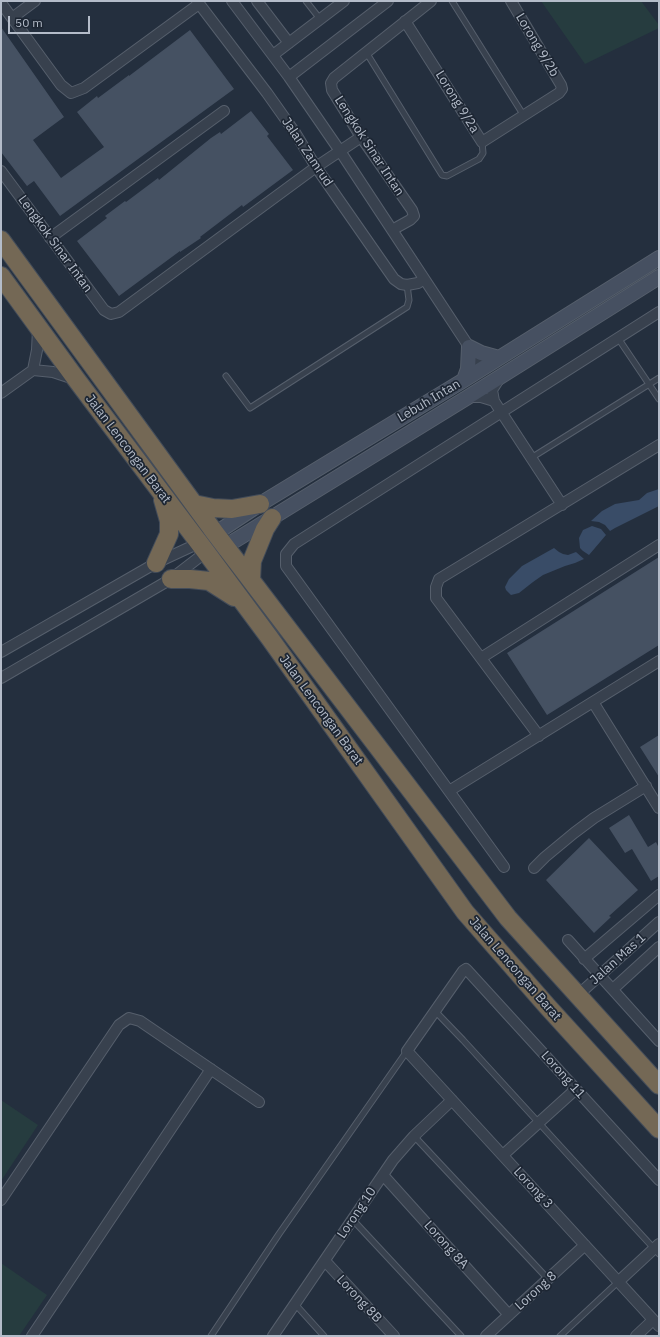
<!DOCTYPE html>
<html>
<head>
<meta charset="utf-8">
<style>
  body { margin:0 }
  #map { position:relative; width:660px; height:1337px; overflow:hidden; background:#242f3e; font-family:"IBM Plex Sans",sans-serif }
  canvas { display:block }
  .frame { position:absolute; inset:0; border:2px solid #b4bcc9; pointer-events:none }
  .scale { position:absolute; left:8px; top:16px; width:82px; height:18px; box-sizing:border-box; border:2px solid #b4bcc9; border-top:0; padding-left:5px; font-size:12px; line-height:14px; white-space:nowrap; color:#b4bcc9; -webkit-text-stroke:3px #1d2633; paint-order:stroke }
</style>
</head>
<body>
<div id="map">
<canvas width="660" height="1337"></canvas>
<div class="frame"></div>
<div class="scale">50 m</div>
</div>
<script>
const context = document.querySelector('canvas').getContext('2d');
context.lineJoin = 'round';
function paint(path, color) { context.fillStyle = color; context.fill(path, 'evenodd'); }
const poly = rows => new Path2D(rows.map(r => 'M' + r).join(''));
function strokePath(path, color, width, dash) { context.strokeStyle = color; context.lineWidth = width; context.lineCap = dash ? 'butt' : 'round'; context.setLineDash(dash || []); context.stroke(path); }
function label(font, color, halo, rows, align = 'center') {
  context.font = font + ' "IBM Plex Sans",sans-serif'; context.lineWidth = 3.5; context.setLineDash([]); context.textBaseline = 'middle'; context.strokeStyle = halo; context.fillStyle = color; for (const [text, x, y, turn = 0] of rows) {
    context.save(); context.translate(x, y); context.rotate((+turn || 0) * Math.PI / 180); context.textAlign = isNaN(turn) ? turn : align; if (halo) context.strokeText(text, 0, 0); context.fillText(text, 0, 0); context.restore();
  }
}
paint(poly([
  [541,1,641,1,659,25,659,28,585,64],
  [1,1100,38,1125,1,1181],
  [1,1263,47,1295,19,1336,1,1336]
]), '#263c3f');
paint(poly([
  [659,489,659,506,615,528,610,531,605,525,599,522,591,521,602,511,615,504,639,500,647,493],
  [592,526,601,529,606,535,589,555,583,551,580,548,579,538,583,530],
  [554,548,559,552,563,554,568,555,576,552,584,559,575,563,565,566,543,575,533,582,519,593,511,595,506,590,505,587,509,579,522,566]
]), '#394c67');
paint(poly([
  [1,27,64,117,33,140,61,178,104,147,77,112,97,96,98,98,129,75,129,76,190,30,234,89,60,216,34,181,27,186,1,152],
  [251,111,269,134,267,136,293,170,243,207,242,205,200,237,201,238,180,252,180,251,119,296,77,241,107,218,105,216,125,201,126,202,158,178,159,180,211,138,220,132,221,134],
  [659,557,659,645,547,715,507,653],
  [659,735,659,777,640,747],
  [629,815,648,847,656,842,659,848,659,876,651,881,632,849,625,853,609,828],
  [589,838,638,890,609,916,611,917,594,933,546,880]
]), '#455162');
const lane = poly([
  [306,1,320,19],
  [452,1,524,116],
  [366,52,442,175,447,176,479,159,483,153,482,142],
  [618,338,659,399],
  [226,376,250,408,407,307,409,300,407,285],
  [531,458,659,378],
  [435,1011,463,1040,659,1254],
  [414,1136,548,1279],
  [353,1220,461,1336],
  [295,1304,324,1336],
  [211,1336,279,1234,407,1051],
  [560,1336,618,1282]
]);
const street = poly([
  [197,1,267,93,296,134,316,167,394,279,401,284,407,285,418,283,424,279],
  [232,1,289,77,340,151,483,368],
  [257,1,289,43],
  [1,3,61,85,71,93,84,88,199,4],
  [12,18,35,1],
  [405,21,482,142,559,93,562,89,561,85,511,1],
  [273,55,344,1],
  [289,77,388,1],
  [1,171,104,310,111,314,119,312,316,167,361,137],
  [392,230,410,220,414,216,412,210,361,137,332,90,331,83,334,78,431,1],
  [50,238,224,111],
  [33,370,37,350,38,329],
  [499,379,492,390,494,401,562,505],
  [1,393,33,370,53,372,74,379],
  [468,397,481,397,494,401],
  [1,652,156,563,199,543],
  [481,658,659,545],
  [1,678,171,579,206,552],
  [593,702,659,808],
  [539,736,436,598,436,587,439,579,659,445],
  [449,791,659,661],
  [504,867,286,566,286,554,294,544,659,312],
  [534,868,545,857,574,833,594,818,646,786],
  [568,940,659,1041],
  [584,959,659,895],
  [613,989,659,947],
  [578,995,659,922],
  [503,1155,576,1089],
  [383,1175,509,1315],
  [659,1180,468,971,466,969,463,971,407,1051,659,1326],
  [1,1200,119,1025,129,1018,140,1021,259,1102],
  [325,1261,394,1336],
  [618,1282,659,1244],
  [32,1336,211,1069],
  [273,1336,393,1160,414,1136,452,1100],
  [486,1336,585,1245],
  [636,1336,653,1320]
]);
const secondary = poly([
  [464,380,468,369,469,347,481,353,499,358],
  [207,539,260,504,464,380,659,258],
  [217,549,226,546,468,397,659,277]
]);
const highway = poly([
  [1,240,215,533,508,918,659,1085],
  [1,276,76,379,206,552,269,637,465,912,547,1006,659,1129],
  [194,504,213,508,232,509,260,504],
  [156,563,169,534,169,521,163,500],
  [171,579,190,579,209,581,234,597],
  [251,580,252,561,265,529,272,518]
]);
strokePath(lane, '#565f6c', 7);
strokePath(street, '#565f6c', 12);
strokePath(secondary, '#565f6c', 16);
strokePath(highway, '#434c59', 20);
strokePath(lane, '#38414e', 5);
strokePath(street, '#38414e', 10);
strokePath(secondary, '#465061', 14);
strokePath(highway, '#746855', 18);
label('13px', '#b4bcc9', '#1d2633', [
  ["Lorong 9/2b",537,45,59],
  ["Lorong 9/2a",457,102,58],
  ["Lengkok Sinar Intan",369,146,57],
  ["Jalan Zamrud",307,152,56],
  ["Lengkok Sinar Intan",55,244,54],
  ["Lebuh Intan",429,401,-31],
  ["Jalan Lencongan Barat",128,449,53],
  ["Jalan Lencongan Barat",321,710,54],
  ["Jalan Mas 1",618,959,-42],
  ["Jalan Lencongan Barat",515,969,49],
  ["Lorong 11",563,1075,48],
  ["Lorong 3",533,1188,47],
  ["Lorong 10",357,1213,-56],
  ["Lorong 8A",446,1245,48],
  ["Lorong 8",536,1291,-42],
  ["Lorong 8B",359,1299,47]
]);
</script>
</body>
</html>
